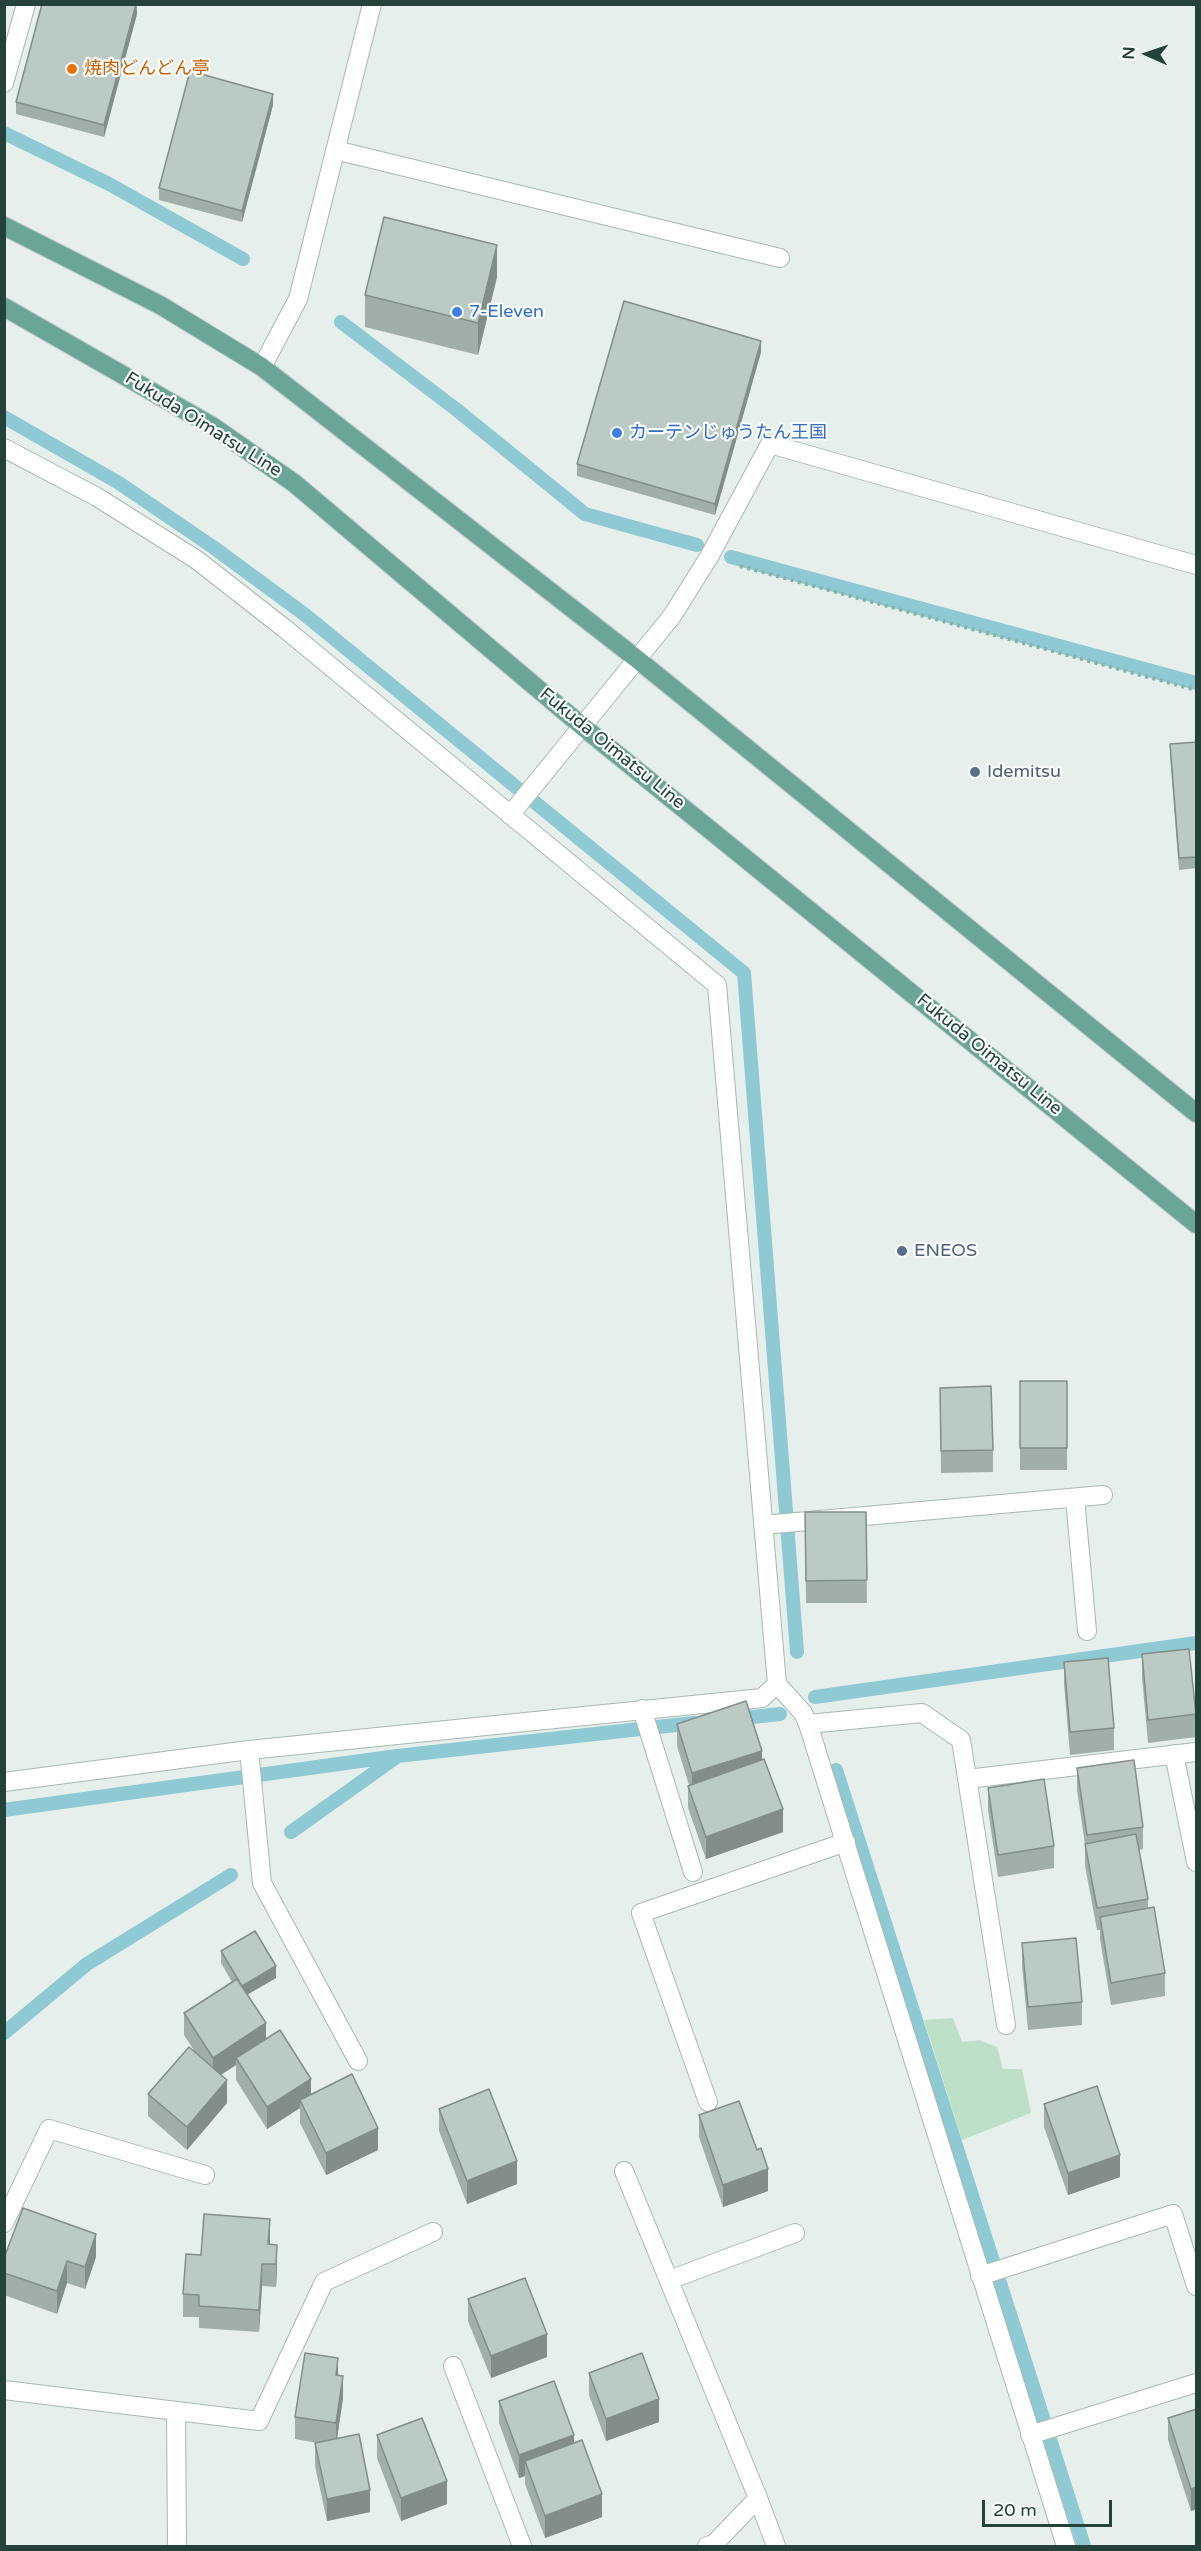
<!DOCTYPE html>
<html>
<head>
<meta charset="utf-8">
<style>
  body { margin:0 }
  #map { position:relative; width:1201px; height:2551px; overflow:hidden; background:#e6efeb; font-family:"Varela Round",sans-serif }
  canvas { display:block }
  .frame { position:absolute; inset:0; border:6px solid #24423a; pointer-events:none }
  .north { position:absolute; left:1117px; top:24px; width:60px; height:60px; -webkit-text-stroke:4px #f7fbf9; paint-order:stroke; rotate:273deg; font-size:16px; font-weight:700; line-height:24px; text-align:center; color:#24423a }
  .north::after { content:''; display:block; margin:auto; width:21px; height:27px; background:#24423a; clip-path:polygon(50% 0,100% 100%,50% 72%,0 100%) }
  .scale { position:absolute; left:982px; top:2500px; width:130px; height:27px; box-sizing:border-box; border:3px solid #24423a; border-top:0; padding-left:8px; font-size:18px; line-height:21px; white-space:nowrap; color:#24423a; -webkit-text-stroke:4px #f7fbf9; paint-order:stroke }
</style>
</head>
<body>
<div id="map">
<canvas width="1201" height="2551"></canvas>
<div class="frame"></div>
<div class="north">N</div>
<div class="scale">20 m</div>
</div>
<script>
const context = document.querySelector('canvas').getContext('2d');
context.lineJoin = 'round';
function paint(path, color) { context.fillStyle = color; context.fill(path, 'evenodd'); }
const poly = rows => new Path2D(rows.map(r => 'M' + r).join(''));
function strokePath(path, color, width, dash) { context.strokeStyle = color; context.lineWidth = width; context.lineCap = dash ? 'butt' : 'round'; context.setLineDash(dash || []); context.stroke(path); }
function label(font, color, halo, rows, align = 'center') {
  context.font = font + ' "Varela Round","Noto Sans JP",sans-serif'; context.lineWidth = 4.5; context.setLineDash([]); context.textBaseline = 'middle'; context.strokeStyle = halo; context.fillStyle = color; for (const [text, x, y, turn = 0] of rows) {
    context.save(); context.translate(x, y); context.rotate((+turn || 0) * Math.PI / 180); context.textAlign = isNaN(turn) ? turn : align; if (halo) context.strokeText(text, 0, 0); context.fillText(text, 0, 0); context.restore();
  }
}
paint(poly([
  [953,2018,962,2042,979,2040,997,2047,1003,2069,1022,2069,1031,2113,962,2140,924,2020]
]), '#bfe0c8');
strokePath(poly([
  [4,133,109,184,243,259],
  [341,322,457,410,585,514,697,545],
  [4,417,119,483,213,547,304,614,744,973,797,1652],
  [731,557,1196,683],
  [815,1697,1196,1643],
  [734,1719,780,1714],
  [836,1770,1084,2546],
  [4,1810,397,1756,694,1723],
  [291,1832,395,1758],
  [4,2033,87,1964,231,1875]
]), '#8ec9d4', 14);
const minor = poly([
  [4,83,26,4],
  [335,150,780,258],
  [262,367,298,299,372,4],
  [4,448,97,497,197,560,284,628,717,985,777,1684,803,1713,808,1724,1066,2546],
  [510,815,672,616,709,557,770,444,1196,565],
  [1075,1498,1087,1631],
  [763,1525,1103,1495],
  [642,1709,693,1872],
  [808,1724,922,1713,961,1740,1006,2025],
  [249,1750,262,1883,358,2061],
  [1174,1754,1196,1862],
  [967,1779,1196,1752],
  [4,1782,249,1750,762,1698,777,1684],
  [708,2102,641,1913,846,1842],
  [624,2171,758,2498,714,2544,707,2546],
  [4,2223,49,2129,205,2175],
  [980,2276,1173,2214,1196,2286],
  [669,2280,795,2233],
  [453,2366,522,2546],
  [4,2390,259,2421,324,2282,433,2232],
  [176,2411,177,2546],
  [1030,2435,1196,2383],
  [758,2498,776,2546]
]);
const major = poly([
  [4,226,160,305,262,367,637,659,1196,1113],
  [4,307,212,426,294,483,582,726,1196,1224]
]);
strokePath(minor, '#a8b8b2', 20);
strokePath(major, '#c2cac8', 20);
strokePath(poly([
  [740,566,1196,690]
]), '#86b3a5', 4, [3, 4.5]);
strokePath(minor, '#fff', 18);
strokePath(major, '#6aa596', 18);
paint(poly([
  [137,4,137,14,104,137,16,114,16,102],
  [273,105,242,222,159,200,159,188],
  [497,277,478,355,365,327,365,295],
  [761,352,715,515,577,476,577,464],
  [1197,742,1197,868,1179,870,1170,756,1170,744],
  [1020,1381,1067,1381,1067,1470,1020,1470],
  [940,1388,993,1450,993,1472,941,1473],
  [805,1512,866,1512,867,1603,806,1603],
  [1142,1654,1196,1714,1196,1737,1148,1743,1142,1677],
  [1064,1662,1114,1728,1114,1750,1070,1755,1064,1684],
  [677,1724,762,1760,783,1832,706,1859,688,1808,688,1786,689,1785,677,1746],
  [1077,1768,1143,1827,1143,1849,1139,1850,1148,1899,1148,1908,1165,1973,1165,1996,1111,2005,1100,1939,1100,1930,1097,1930,1085,1866,1085,1844,1077,1790],
  [988,1788,1054,1846,1054,1868,998,1877,988,1810],
  [1022,1943,1082,2002,1082,2025,1028,2030,1022,1965],
  [221,1951,276,1978,247,1995,266,2039,311,2095,378,2150,326,2175,300,2123,300,2108,267,2129,236,2080,236,2065,221,2075,227,2103,187,2150,148,2116,148,2094,195,2052,184,2035,184,2013,232,1982,221,1963],
  [1044,2104,1120,2177,1068,2195,1044,2127],
  [439,2109,517,2184,467,2204,439,2131],
  [699,2115,768,2191,723,2207,699,2137],
  [270,2245,277,2268,276,2287,262,2286,259,2332,199,2328,199,2317,183,2317,183,2294,201,2255],
  [96,2257,85,2289,67,2283,57,2314,4,2295,4,2258],
  [468,2299,547,2357,491,2378,468,2321],
  [589,2373,659,2422,606,2441,589,2395],
  [338,2375,343,2398,337,2439,370,2512,327,2521,315,2466,315,2443,318,2443,295,2439,295,2417],
  [499,2401,574,2443,602,2517,545,2538,525,2484,525,2476,519,2478,499,2423],
  [1197,2409,1197,2509,1191,2511,1168,2440,1168,2418],
  [377,2435,447,2504,401,2521,377,2458]
]), '#a1aea9');
paint(poly([
  [136,4,137,14,104,137,104,125],
  [273,94,273,105,242,222,242,211],
  [497,245,497,277,478,355,478,323],
  [761,341,761,352,715,515,715,504],
  [762,1751,762,1774,692,1796,692,1773],
  [783,1809,783,1832,706,1859,706,1837],
  [276,1966,276,1978,241,1998,241,1986],
  [266,2023,266,2046,236,2058,236,2065,213,2080,213,2058],
  [311,2079,311,2101,300,2100,300,2108,267,2129,267,2107],
  [227,2080,227,2103,187,2150,187,2127],
  [378,2128,378,2150,326,2175,326,2153],
  [1120,2155,1120,2177,1068,2195,1068,2173],
  [517,2161,517,2184,467,2204,467,2181],
  [768,2169,768,2191,723,2207,723,2185],
  [270,2219,270,2241,268,2267,268,2244],
  [96,2234,96,2257,85,2289,85,2267],
  [277,2245,277,2268,276,2287,276,2264],
  [67,2261,67,2283,57,2314,57,2291],
  [262,2264,262,2286,259,2332,259,2310],
  [547,2334,547,2357,491,2378,491,2356],
  [338,2358,338,2380,336,2375],
  [343,2376,343,2398,336,2445,336,2423],
  [659,2399,659,2422,606,2441,606,2419],
  [574,2435,574,2458,525,2461,525,2476,519,2478,519,2455],
  [447,2481,447,2504,401,2521,401,2498],
  [1197,2487,1197,2509,1191,2511,1191,2489],
  [370,2490,370,2512,327,2521,327,2499],
  [602,2494,602,2517,545,2538,545,2516]
]), '#838d89');
const building = poly([
  [42,4,136,4,104,125,16,102,42,4],
  [190,71,273,94,242,211,159,188,190,71],
  [384,217,497,245,478,323,365,295,384,217],
  [624,301,761,341,715,504,577,464,624,301],
  [1197,742,1197,857,1179,858,1170,744,1197,742],
  [1020,1381,1067,1381,1067,1448,1020,1448,1020,1381],
  [991,1386,993,1450,941,1451,940,1388,991,1386],
  [805,1512,866,1512,867,1580,806,1581,805,1512],
  [1189,1649,1196,1714,1148,1720,1142,1654,1189,1649],
  [1108,1658,1114,1728,1070,1732,1064,1662,1108,1658],
  [746,1701,762,1751,692,1773,677,1724,746,1701],
  [764,1759,783,1809,706,1837,688,1786,764,1759],
  [1134,1760,1143,1827,1087,1835,1077,1768,1134,1760],
  [1044,1779,1054,1846,998,1855,988,1788,1044,1779],
  [1136,1834,1148,1899,1097,1908,1085,1844,1136,1834],
  [1154,1907,1165,1973,1111,1983,1100,1917,1154,1907],
  [255,1931,276,1966,242,1986,221,1951,255,1931],
  [1076,1938,1082,2002,1028,2007,1022,1943,1076,1938],
  [237,1979,266,2023,213,2058,184,2013,237,1979],
  [280,2030,311,2079,267,2107,236,2058,280,2030],
  [189,2047,227,2080,187,2127,148,2094,189,2047],
  [352,2074,378,2128,326,2153,300,2100,352,2074],
  [1097,2086,1120,2155,1068,2173,1044,2104,1097,2086],
  [489,2089,517,2161,467,2181,439,2109,489,2089],
  [739,2101,757,2150,761,2148,768,2169,723,2185,699,2115,739,2101],
  [23,2208,96,2234,85,2267,67,2261,57,2291,4,2273,4,2258,23,2208],
  [204,2214,270,2219,268,2244,277,2245,276,2264,262,2264,259,2310,199,2306,199,2295,183,2294,186,2254,201,2255,204,2214],
  [525,2278,547,2334,491,2356,468,2299,525,2278],
  [305,2353,338,2358,336,2375,343,2376,336,2423,295,2417,305,2353],
  [642,2353,659,2399,606,2419,589,2373,642,2353],
  [554,2381,574,2435,519,2455,499,2401,554,2381],
  [1197,2409,1197,2487,1191,2489,1168,2418,1197,2409],
  [422,2418,447,2481,401,2498,377,2435,422,2418],
  [359,2434,370,2490,327,2499,315,2443,359,2434],
  [582,2440,602,2494,545,2516,525,2461,582,2440]
]);
paint(building, '#bbcac4');
strokePath(building, '#838d89', 1.5);
for (const [x, y, r, color] of [
  [72,69,6,"#e8710a"],
  [457,312,6,"#3f7fe0"],
  [617,433,6,"#3f7fe0"],
  [975,772,6,"#5c6f8a"],
  [902,1251,6,"#5c6f8a"]
]) { const dot = new Path2D(); dot.arc(x, y, r, 0, 2 * Math.PI); context.fillStyle = color; context.fill(dot); strokePath(dot, '#f7fbf9', 2); }
label('18px', '#c56008', '#f7fbf9', [
  ["焼肉どんどん亭",84,69]
], 'left');
label('18px', '#366cbe', '#f7fbf9', [
  ["7-Eleven",469,312],
  ["カーテンじゅうたん王国",629,433]
], 'left');
label('18px', '#24423a', '#f7fbf9', [
  ["Fukuda Oimatsu Line",203,425,32],
  ["Fukuda Oimatsu Line",612,749,39],
  ["Fukuda Oimatsu Line",989,1055,39]
]);
label('18px', '#4e5e75', '#f7fbf9', [
  ["Idemitsu",987,772],
  ["ENEOS",914,1251]
], 'left');
</script>
</body>
</html>
